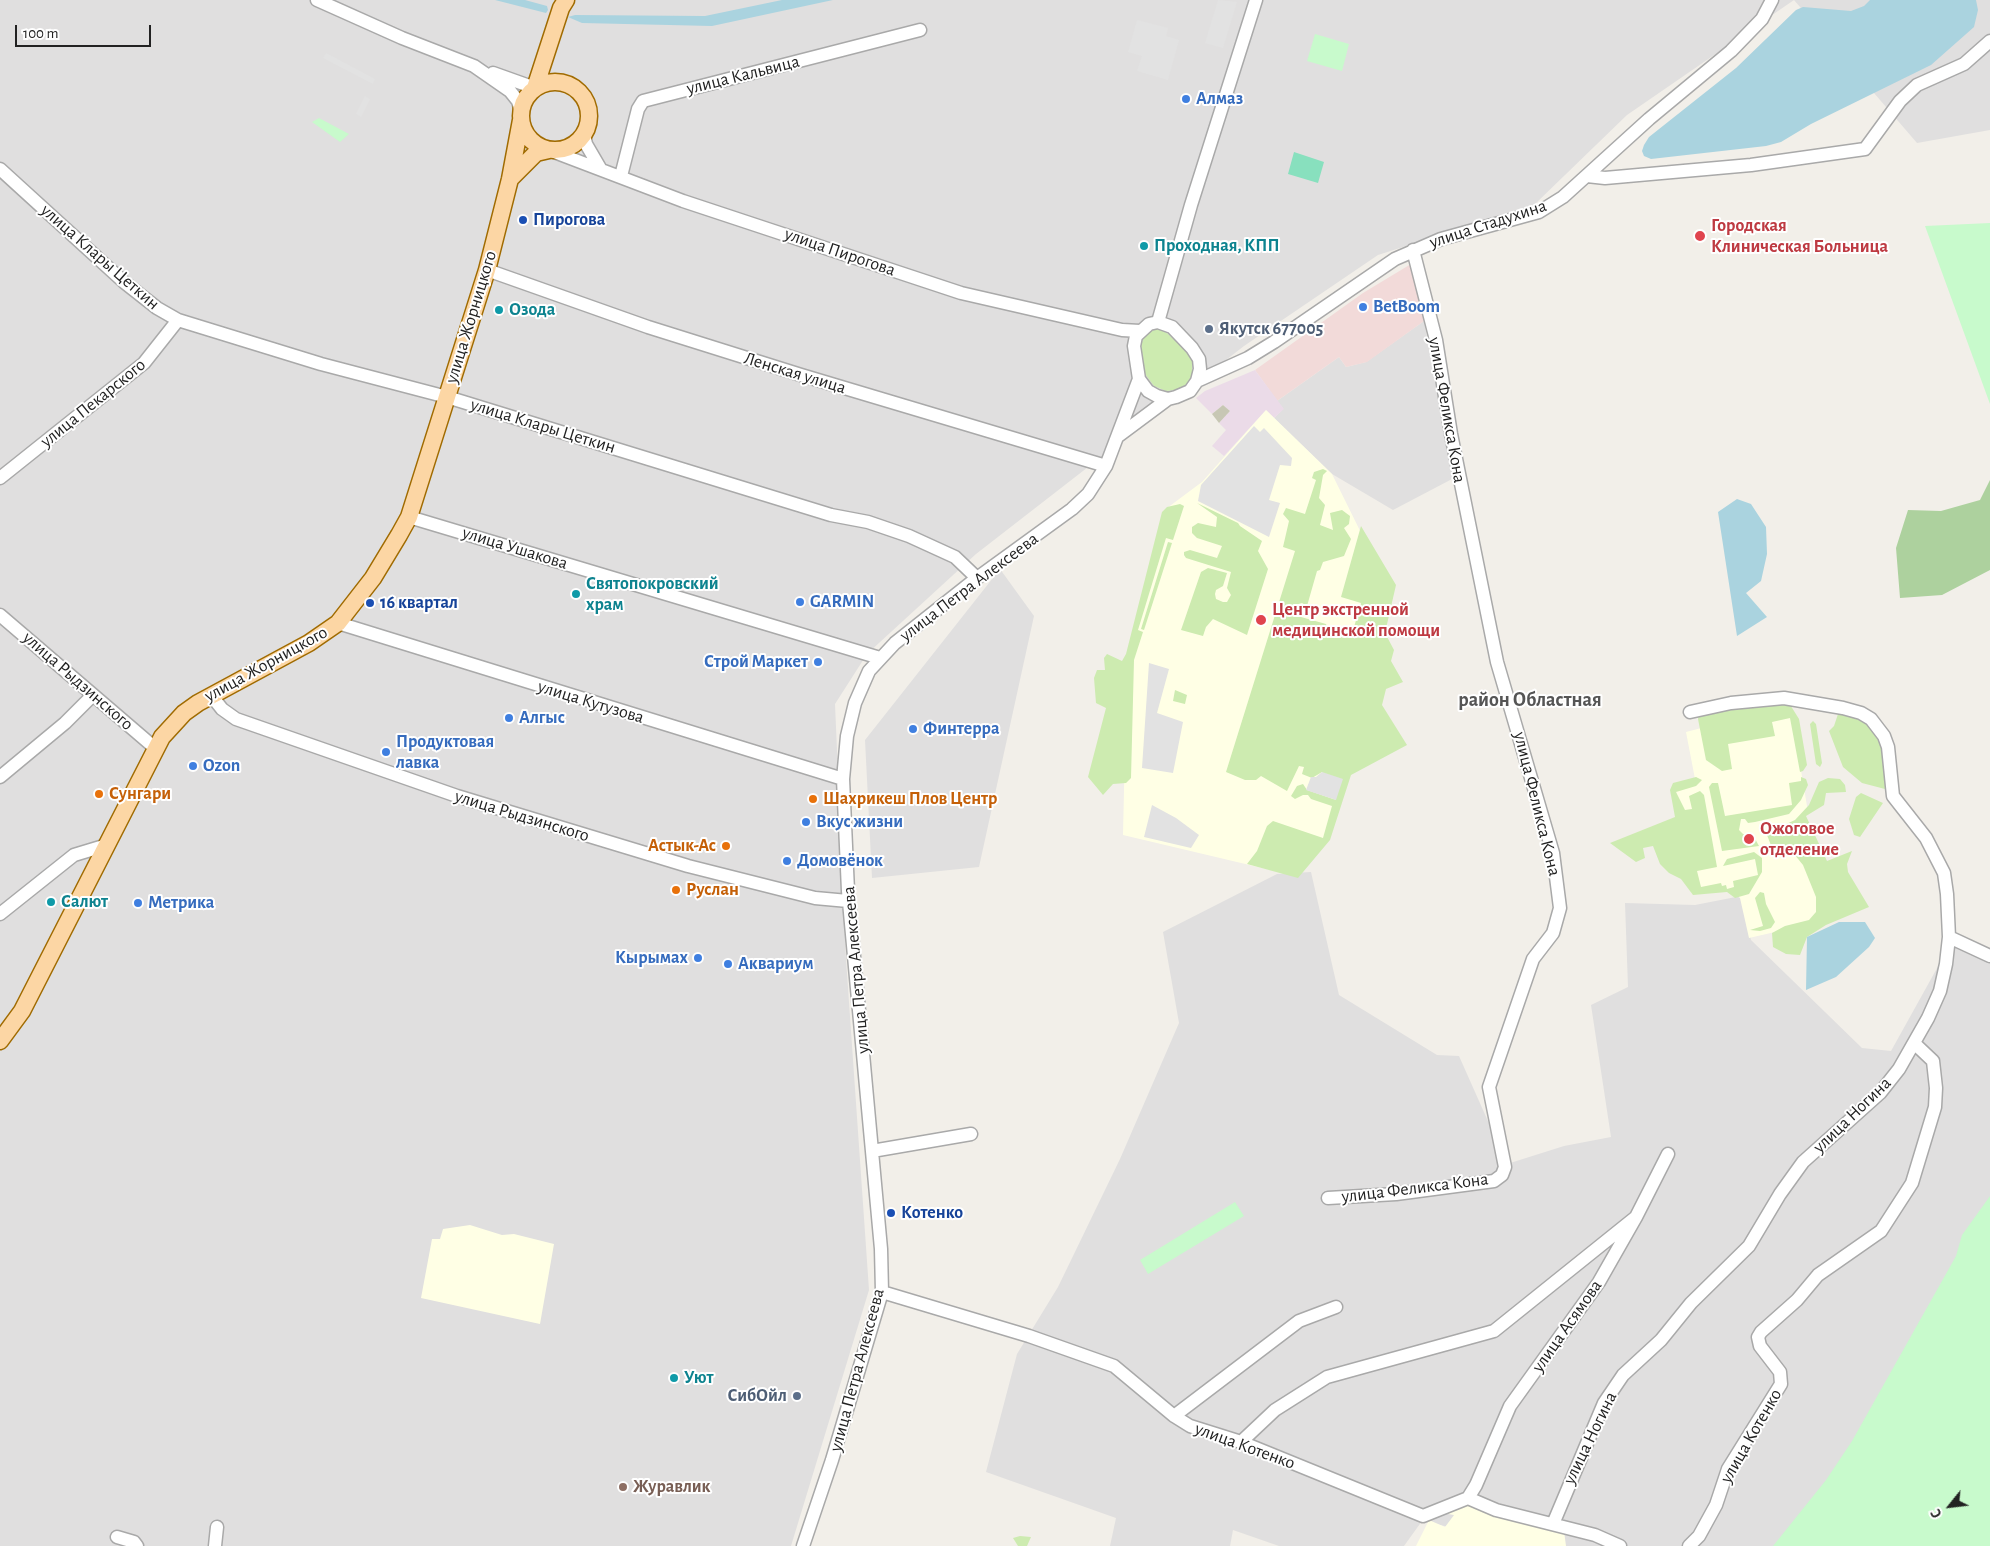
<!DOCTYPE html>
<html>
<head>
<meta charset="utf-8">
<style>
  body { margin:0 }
  #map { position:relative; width:1990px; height:1546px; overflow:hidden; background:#f2efe9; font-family:"Alegreya Sans",sans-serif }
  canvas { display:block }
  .north { position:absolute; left:1925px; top:1481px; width:50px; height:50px; -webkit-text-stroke:4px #fff; paint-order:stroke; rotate:241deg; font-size:14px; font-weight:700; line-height:20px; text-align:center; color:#222 }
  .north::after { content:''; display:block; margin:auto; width:18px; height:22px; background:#222; clip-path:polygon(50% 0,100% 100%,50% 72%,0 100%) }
  .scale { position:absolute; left:15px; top:25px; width:136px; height:22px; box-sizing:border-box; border:2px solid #222; border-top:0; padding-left:6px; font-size:15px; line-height:18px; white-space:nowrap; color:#222; -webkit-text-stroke:4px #fff; paint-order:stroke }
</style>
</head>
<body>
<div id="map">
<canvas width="1990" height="1546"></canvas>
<div class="north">С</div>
<div class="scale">100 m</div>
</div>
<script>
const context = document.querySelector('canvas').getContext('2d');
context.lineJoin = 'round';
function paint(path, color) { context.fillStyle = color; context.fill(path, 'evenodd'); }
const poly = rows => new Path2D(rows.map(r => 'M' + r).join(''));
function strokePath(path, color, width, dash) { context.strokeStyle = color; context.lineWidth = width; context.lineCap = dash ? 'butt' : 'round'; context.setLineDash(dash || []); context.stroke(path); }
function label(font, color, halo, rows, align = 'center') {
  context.font = font + ' "Alegreya Sans",sans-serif'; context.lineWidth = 4; context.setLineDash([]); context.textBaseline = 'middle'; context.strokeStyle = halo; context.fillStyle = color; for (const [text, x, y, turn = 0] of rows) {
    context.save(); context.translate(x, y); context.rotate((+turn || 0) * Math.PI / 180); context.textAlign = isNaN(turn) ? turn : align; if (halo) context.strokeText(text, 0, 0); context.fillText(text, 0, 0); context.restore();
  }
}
paint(poly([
  [0,0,1990,0,1990,130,1917,143,1794,0,1627,115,1534,205,1378,255,1244,346,976,554,867,654,835,704,846,959,869,1290,791,1546,0,1546],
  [1424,321,1454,478,1393,510,1332,474,1274,418,1283,409,1277,401,1339,357,1346,367,1366,362],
  [1000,569,1034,616,979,867,872,878,865,740],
  [1311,872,1339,995,1437,1055,1459,1056,1507,1164,1564,1146,1611,1137,1591,1005,1628,987,1625,903,1695,905,1741,896,1751,940,1862,1048,1891,1051,1951,943,1990,956,1990,1325,1777,1546,1535,1546,1422,1521,1404,1546,1279,1546,1233,1530,1230,1546,1110,1546,1116,1518,986,1472,1017,1354,1058,1287,1120,1159,1179,1023,1163,932,1277,874]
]), '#e0dfdf');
paint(poly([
  [1411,264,1424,321,1367,362,1346,367,1339,357,1277,401,1255,370,1363,293]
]), '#f2dad9');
paint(poly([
  [1255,370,1284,409,1274,418,1266,410,1224,456,1212,446,1226,430,1219,423,1230,411,1223,405,1212,414,1196,398,1205,391]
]), '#ebdbe8');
paint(poly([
  [1266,410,1332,474,1371,553,1328,839,1296,876,1123,835,1127,655,1163,511,1202,482],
  [1790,705,1808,812,1803,815,1819,915,1814,923,1749,938,1740,898,1727,890,1692,894,1675,784,1695,779,1686,732],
  [470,1225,502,1235,514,1234,554,1244,540,1324,421,1298,432,1239,440,1239,443,1229],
  [1467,1504,1564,1531,1566,1546,1416,1546,1429,1520,1445,1527,1454,1515,1442,1513]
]), '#ffffe5');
paint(poly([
  [1223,405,1230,411,1219,423,1212,414]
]), '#c7c7b4');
paint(poly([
  [1158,329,1167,333,1187,352,1192,361,1192,375,1187,384,1176,390,1166,391,1154,386,1145,374,1141,345,1144,337,1150,331],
  [1323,469,1327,471,1323,475,1319,498,1325,505,1320,525,1333,530,1330,513,1342,510,1350,516,1349,524,1344,528,1351,539,1344,556,1323,562,1320,570,1317,571,1307,606,1302,603,1295,605,1295,610,1301,617,1326,624,1328,629,1332,628,1352,634,1361,603,1341,597,1361,526,1396,585,1385,633,1394,650,1391,661,1403,682,1386,689,1382,705,1407,745,1351,775,1330,840,1298,878,1247,864,1257,851,1267,826,1273,821,1323,838,1332,806,1311,799,1308,795,1303,795,1295,799,1291,796,1297,786,1303,784,1307,790,1336,800,1322,772,1312,778,1302,774,1304,767,1299,766,1287,791,1261,776,1256,780,1245,780,1226,772,1295,551,1283,547,1289,521,1283,514,1286,508,1305,514,1316,480,1312,478,1314,472],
  [1197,503,1238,523,1240,526,1262,541,1258,551,1268,569,1247,635,1213,619,1206,627,1203,636,1181,630,1201,572,1208,568,1227,573,1223,586,1216,590,1215,594,1216,599,1223,602,1227,602,1231,595,1227,588,1231,572,1186,558,1184,555,1184,552,1190,550,1217,558,1222,546,1197,538,1192,533,1192,527,1198,523,1216,527,1217,517],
  [1180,504,1184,506,1173,540,1166,538,1138,630,1143,632,1134,660,1131,778,1126,783,1113,784,1103,795,1088,777,1106,708,1096,703,1094,678,1097,670,1105,670,1104,658,1107,654,1122,661,1126,654,1162,512,1167,507],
  [1168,542,1172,543,1144,630,1141,629],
  [1175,690,1187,695,1185,704,1173,701],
  [1789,703,1799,719,1807,765,1803,771,1800,772,1790,718,1772,722,1775,736,1728,744,1732,769,1722,771,1706,760,1698,719,1699,714],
  [1841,713,1863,719,1883,745,1885,789,1862,783,1843,767,1829,731,1834,726,1838,714],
  [1813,721,1816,724,1822,763,1820,767,1816,764,1810,724],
  [1696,777,1702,780,1696,786,1676,792,1685,810,1692,809,1689,796,1700,791,1704,795,1717,867,1697,871,1701,887,1721,883,1722,886,1726,885,1727,889,1734,887,1733,881,1758,875,1755,859,1723,866,1727,859,1754,852,1762,858,1762,872,1749,894,1735,898,1727,892,1693,895,1681,879,1669,873,1660,864,1653,846,1643,848,1645,858,1636,862,1610,843,1675,817,1670,790,1673,783],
  [1801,777,1806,779,1808,785,1801,800,1789,814,1755,822,1748,823,1745,819,1741,819,1739,830,1743,834,1753,835,1759,846,1722,851,1709,787,1712,783,1718,783,1725,816,1792,805,1789,783,1801,781],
  [1828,778,1840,779,1845,785,1846,792,1826,793,1824,805,1806,816,1827,861,1852,851,1847,864,1848,872,1869,907,1826,925,1807,937,1800,955,1786,954,1773,947,1772,933,1785,926,1809,920,1816,912,1816,897,1803,865,1794,854,1780,854,1772,848,1767,835,1772,826,1784,825,1795,820,1809,805,1819,782],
  [1861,793,1883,803,1860,837,1854,835,1849,819,1856,797],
  [1760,892,1764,893,1766,904,1775,922,1771,928,1760,931,1750,930,1763,926,1755,898],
  [1020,1536,1031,1537,1027,1546,1018,1546,1013,1538]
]), '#cdebb0');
paint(poly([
  [1990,480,1990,570,1942,595,1900,598,1896,548,1908,510,1941,511,1980,500]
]), '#add19e');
paint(poly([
  [1315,34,1349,44,1342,71,1307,61],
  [319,118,349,134,340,142,312,122],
  [1990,223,1990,404,1925,226],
  [1990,1196,1990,1546,1773,1546,1826,1480,1852,1441,1956,1256,1962,1235],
  [1235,1202,1244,1216,1148,1274,1140,1260]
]), '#c8facc');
paint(poly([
  [1294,152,1324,162,1318,183,1288,174]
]), '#88e0be');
paint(poly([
  [1218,0,1237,2,1223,48,1205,43],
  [1137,20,1168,28,1166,36,1179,40,1168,80,1137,71,1142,56,1128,52],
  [326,53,375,79,373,84,323,58],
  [365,96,370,99,361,117,356,114],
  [1254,426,1260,432,1264,428,1292,458,1291,466,1280,465,1269,500,1280,503,1269,537,1198,501,1201,485],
  [1149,663,1169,669,1157,713,1183,722,1173,773,1142,768],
  [1322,772,1343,779,1336,800,1306,790,1311,777,1316,777],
  [1152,805,1176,818,1199,835,1191,848,1144,837]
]), '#e2e2e2');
paint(poly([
  [495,0,525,0,547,6,548,10,546,13],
  [782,0,833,0,712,26,582,23,568,17,575,15,705,16],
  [1870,0,1976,0,1978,10,1974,27,1931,65,1811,124,1781,142,1766,146,1651,159,1644,156,1642,151,1644,145,1649,137,1736,68,1796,10,1803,7,1851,11,1864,6],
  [1737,499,1751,504,1766,527,1767,554,1761,581,1746,593,1767,617,1737,636,1718,512],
  [1839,922,1865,922,1875,938,1869,947,1836,977,1806,990,1807,937]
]), '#aad3df');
const minor = poly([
  [317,0,402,38,474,66,510,91,518,101,521,112],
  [493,73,535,88],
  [584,133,586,144,600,168],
  [549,150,683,201,961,293,1122,330,1140,331],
  [0,169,124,282,157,308,178,320,321,364,447,397,831,515,868,522,909,536,955,557,977,578],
  [621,176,638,109,643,101,920,30],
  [1587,176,1605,178,1751,165,1865,149,1900,101,1917,85,1964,64,1990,41],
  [487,270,648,327,801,375,1106,466],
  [1158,322,1191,205,1256,0],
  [1158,322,1172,327,1192,348,1199,359,1200,369,1197,381,1190,391,1176,397,1168,399,1157,396,1148,391,1139,379,1134,346,1136,336,1149,324,1158,322],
  [1197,381,1248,358,1274,342,1395,259,1441,239,1539,212,1563,197,1649,119,1731,51,1762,19,1772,0],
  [1117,437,1168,399],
  [0,478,144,363,178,320],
  [409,517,880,658],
  [0,615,155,748],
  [338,623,843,779],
  [211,695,222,709,236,719,457,796,688,866,815,898,848,901],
  [0,777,65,723,93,695],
  [0,914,74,855,107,845],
  [1949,937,1990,956],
  [872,1151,971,1134],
  [1328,1198,1396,1194,1494,1181,1502,1175,1505,1167,1489,1087,1533,959,1553,933,1560,908,1553,853,1497,662,1451,434,1436,340,1413,250],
  [882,1292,1029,1336,1114,1366,1174,1416,1190,1426,1241,1442,1423,1516,1468,1498,1496,1510,1595,1535,1620,1546],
  [1174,1416,1299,1321,1336,1307],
  [1241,1442,1275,1410,1327,1377,1494,1331,1636,1217],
  [1468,1498,1476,1485,1510,1406,1599,1282,1636,1217,1668,1154],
  [1553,1524,1604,1403,1623,1375,1661,1340,1691,1303,1749,1246,1780,1194,1803,1162,1880,1093,1899,1069,1928,1018,1940,991,1946,964,1949,937,1947,894,1944,873,1926,838,1893,796,1888,747,1884,736,1871,719,1861,713,1843,708,1784,698,1731,703,1690,712],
  [117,1537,134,1542,137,1546],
  [215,1546,217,1527],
  [803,1546,832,1460,882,1292,881,1249,848,891,843,779,847,736,855,703,869,671,895,643,977,578,1072,509,1088,494,1106,466,1139,379],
  [1689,1546,1699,1536,1716,1505,1728,1469,1781,1384,1780,1372,1760,1346,1758,1337,1761,1332,1797,1300,1818,1275,1881,1231,1912,1183,1935,1107,1936,1088,1933,1061,1914,1043]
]);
const major = poly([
  '521 116a34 34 0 1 1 68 0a34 34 0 1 1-68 0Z',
  [535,88,561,8,566,0],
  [510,179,536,153,549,150],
  [0,1041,22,1011,162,737,184,713,198,703,309,643,338,623,373,578,399,535,409,517,487,270,510,179,521,120]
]);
strokePath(minor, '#a9a9a9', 15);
strokePath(major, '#a06b00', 19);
strokePath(minor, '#fff', 12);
strokePath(major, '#fcd6a4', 16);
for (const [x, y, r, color] of [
  [1186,99,5,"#3f7fe0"],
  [523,220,5,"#1a4fb4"],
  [1700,236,6,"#e0444e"],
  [1144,246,5,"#0f9aa8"],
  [1363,307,5,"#3f7fe0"],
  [499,310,5,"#0f9aa8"],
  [1209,329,5,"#5c6f8a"],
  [576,594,5,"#0f9aa8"],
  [800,602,5,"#3f7fe0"],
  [370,603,5,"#1a4fb4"],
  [1261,620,6,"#e0444e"],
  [818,662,5,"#3f7fe0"],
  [509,718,5,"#3f7fe0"],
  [913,729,5,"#3f7fe0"],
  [386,752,5,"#3f7fe0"],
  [193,766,5,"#3f7fe0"],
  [99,794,5,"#e8710a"],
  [813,799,5,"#e8710a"],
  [806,822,5,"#3f7fe0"],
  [1749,839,6,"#e0444e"],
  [726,846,5,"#e8710a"],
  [787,861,5,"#3f7fe0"],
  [676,890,5,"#e8710a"],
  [51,902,5,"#0f9aa8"],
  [138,903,5,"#3f7fe0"],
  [698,958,5,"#3f7fe0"],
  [728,964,5,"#3f7fe0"],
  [891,1213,5,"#1a4fb4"],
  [674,1378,5,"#0f9aa8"],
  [797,1396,5,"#5c6f8a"],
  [623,1487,5,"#8d6e63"]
]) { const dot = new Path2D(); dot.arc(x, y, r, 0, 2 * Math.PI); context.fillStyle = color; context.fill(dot); strokePath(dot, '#fff', 2); }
label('18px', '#222', '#fff', [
  ["улица Кальвица",743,75,-14],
  ["улица Стадухина",1488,224,-18],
  ["улица Пирогова",840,252,19],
  ["улица Клары Цеткин",100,257,41],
  ["улица Жорницкого",471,317,-73],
  ["Ленская улица",795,373,17],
  ["улица Пекарского",93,403,-39],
  ["улица Феликса Кона",1447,410,80],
  ["улица Клары Цеткин",543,426,17],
  ["улица Ушакова",515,548,17],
  ["улица Петра Алексеева",969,587,-37],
  ["улица Жорницкого",266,664,-29],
  ["улица Рыдзинского",78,681,41],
  ["улица Кутузова",591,702,17],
  ["улица Феликса Кона",1537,804,76],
  ["улица Рыдзинского",522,816,17],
  ["улица Петра Алексеева",856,970,-95],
  ["улица Ногина",1852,1115,-44],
  ["улица Феликса Кона",1415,1188,-7],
  ["улица Асямова",1567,1326,-55],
  ["улица Петра Алексеева",857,1370,-75],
  ["улица Котенко",1751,1436,-60],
  ["улица Ногина",1590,1438,-64],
  ["улица Котенко",1245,1446,20]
]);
label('bold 18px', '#366cbe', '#fff', [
  ["Алмаз",1196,99],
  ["BetBoom",1373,307],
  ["GARMIN",810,602],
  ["Строй Маркет",808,662,"right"],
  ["Алгыс",519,718],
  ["Финтерра",923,729],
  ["Продуктовая",396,742],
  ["лавка",396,763],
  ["Ozon",203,766],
  ["Вкус жизни",816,822],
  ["Домовёнок",797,861],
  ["Метрика",148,903],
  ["Кырымах",688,958,"right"],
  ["Аквариум",738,964]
], 'left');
label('bold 18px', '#164399', '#fff', [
  ["Пирогова",533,220],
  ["16 квартал",380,603],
  ["Котенко",901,1213]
], 'left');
label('bold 18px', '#be3a42', '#fff', [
  ["Городская",1711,226],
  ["Клиническая Больница",1711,247],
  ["Центр экстренной",1272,610],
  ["медицинской помощи",1272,631],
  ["Ожоговое",1760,829],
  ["отделение",1760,850]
], 'left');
label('bold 18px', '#0d838f', '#fff', [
  ["Проходная, КПП",1154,246],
  ["Озода",509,310],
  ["Святопокровский",586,584],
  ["храм",586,605],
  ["Салют",61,902],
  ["Уют",684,1378]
], 'left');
label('bold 18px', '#4e5e75', '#fff', [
  ["Якутск 677005",1219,329],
  ["СибОйл",787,1396,"right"]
], 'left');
label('bold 18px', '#c56008', '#fff', [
  ["Сунгари",109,794],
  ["Шахрикеш Плов Центр",823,799],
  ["Астык-Ас",716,846,"right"],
  ["Руслан",686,890]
], 'left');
label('bold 18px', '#785e54', '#fff', [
  ["Журавлик",633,1487]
], 'left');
label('bold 20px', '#555', '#fff', [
  ["район Областная",1530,700]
]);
</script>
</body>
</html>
